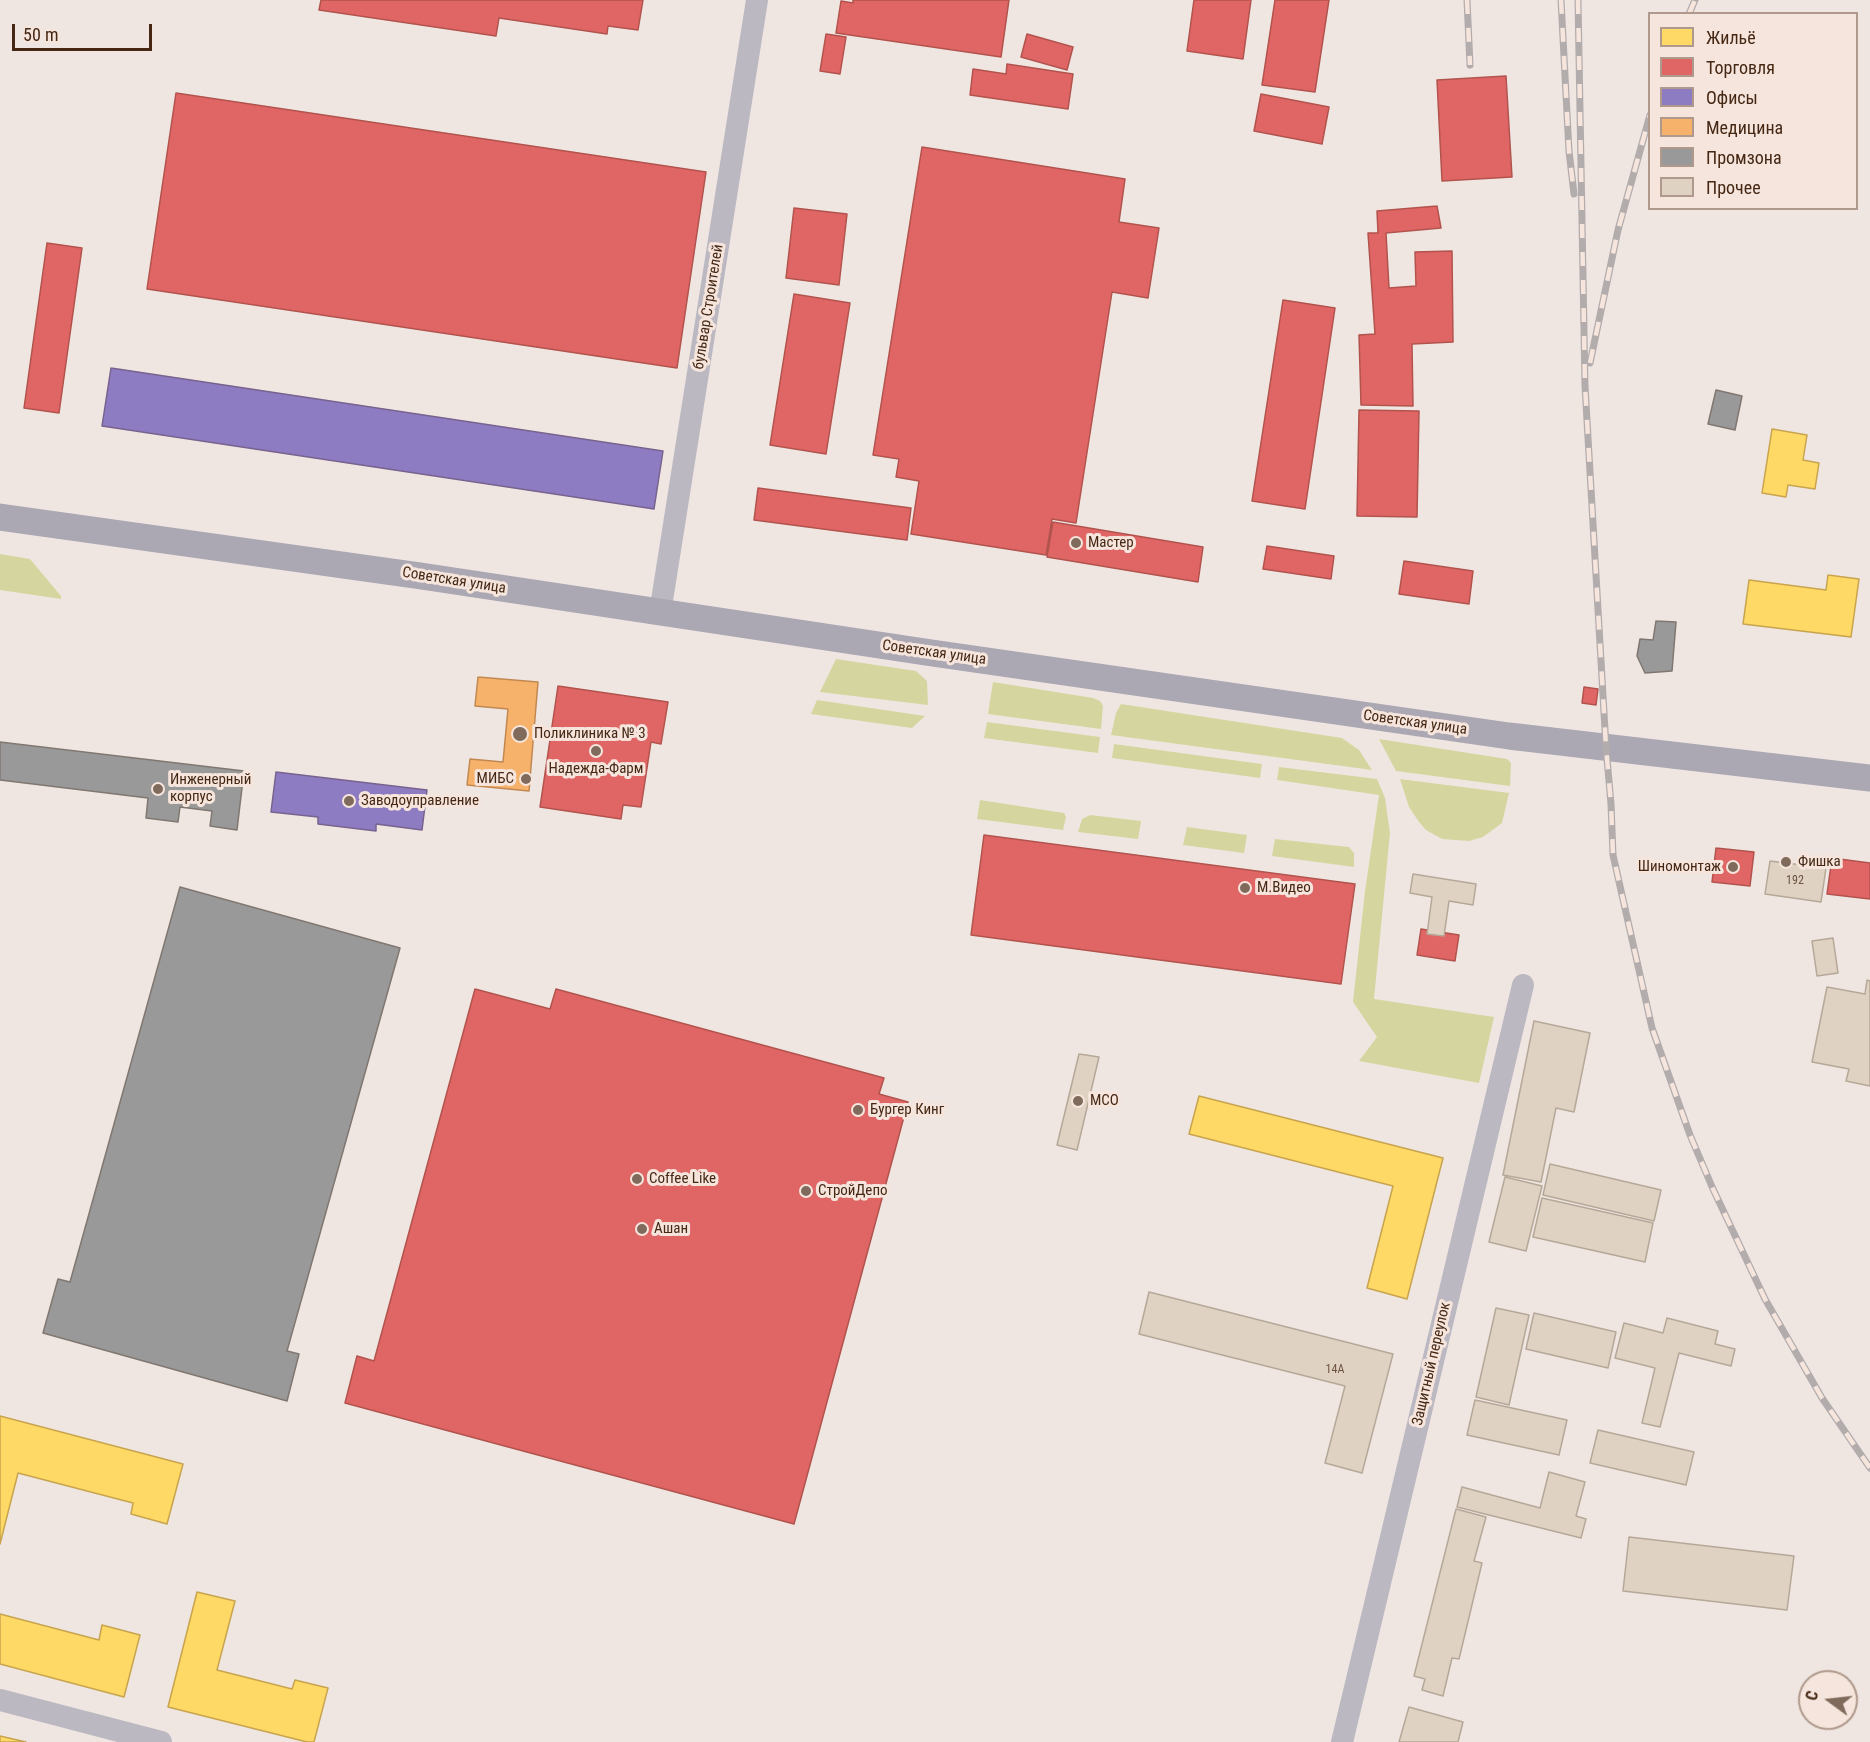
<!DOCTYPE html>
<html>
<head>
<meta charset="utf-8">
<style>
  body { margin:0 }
  #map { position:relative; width:1870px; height:1742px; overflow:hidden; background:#efe6e2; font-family:"Roboto Condensed",sans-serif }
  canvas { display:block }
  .legend { position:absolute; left:1648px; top:12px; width:210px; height:198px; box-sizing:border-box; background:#f5e5dc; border:2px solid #af998c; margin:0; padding:8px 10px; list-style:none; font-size:18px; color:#452714 }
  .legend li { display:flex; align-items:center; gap:12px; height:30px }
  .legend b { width:30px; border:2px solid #af998c }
  .north { position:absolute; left:1798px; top:1670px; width:60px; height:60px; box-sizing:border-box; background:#f5e5dc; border:2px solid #af998c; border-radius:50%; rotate:285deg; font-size:16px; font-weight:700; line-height:24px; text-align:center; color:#452714 }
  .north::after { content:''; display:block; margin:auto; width:21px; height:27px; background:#806a5c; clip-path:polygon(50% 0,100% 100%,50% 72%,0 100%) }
  .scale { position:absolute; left:12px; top:24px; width:140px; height:27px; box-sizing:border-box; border:3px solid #452714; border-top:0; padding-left:8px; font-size:18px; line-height:21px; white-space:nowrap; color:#452714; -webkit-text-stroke:4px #f5e5dc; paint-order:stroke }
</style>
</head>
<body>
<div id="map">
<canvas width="1870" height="1742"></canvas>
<ul class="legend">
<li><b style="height:16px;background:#ffd966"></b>Жильё</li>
<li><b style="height:16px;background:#e06666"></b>Торговля</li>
<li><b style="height:16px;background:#8e7cc3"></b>Офисы</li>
<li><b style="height:16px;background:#f6b26b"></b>Медицина</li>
<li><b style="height:16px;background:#999"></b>Промзона</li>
<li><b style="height:16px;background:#e0d2c2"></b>Прочее</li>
</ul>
<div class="north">С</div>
<div class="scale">50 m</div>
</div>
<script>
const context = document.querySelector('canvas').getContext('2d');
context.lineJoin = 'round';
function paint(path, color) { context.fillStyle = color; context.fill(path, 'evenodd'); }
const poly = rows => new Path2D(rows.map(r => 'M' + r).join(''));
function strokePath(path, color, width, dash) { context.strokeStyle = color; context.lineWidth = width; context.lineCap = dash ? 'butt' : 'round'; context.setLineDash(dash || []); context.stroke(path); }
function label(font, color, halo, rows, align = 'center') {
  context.font = font + ' "Roboto Condensed",sans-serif'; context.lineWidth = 6; context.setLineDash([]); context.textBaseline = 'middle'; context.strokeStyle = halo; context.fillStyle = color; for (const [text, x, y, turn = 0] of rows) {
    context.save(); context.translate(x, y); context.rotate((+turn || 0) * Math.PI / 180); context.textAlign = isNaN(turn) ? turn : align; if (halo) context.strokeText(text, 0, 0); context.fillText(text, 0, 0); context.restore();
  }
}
paint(poly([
  [0,554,30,559,61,596,61,599,0,590],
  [836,659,916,671,927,681,928,705,820,692],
  [993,682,1093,698,1100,701,1103,706,1101,729,988,714],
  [817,700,925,716,912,728,811,714],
  [1121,704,1342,738,1359,750,1372,770,1111,735,1116,713],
  [987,722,1100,737,1098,753,984,738],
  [1379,739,1507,759,1511,763,1510,786,1396,771],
  [1114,744,1262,764,1260,778,1112,758],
  [1279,767,1377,779,1385,798,1390,833,1374,999,1494,1017,1479,1083,1359,1061,1377,1037,1353,1002,1365,891,1379,795,1277,780],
  [1400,779,1509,793,1502,823,1483,837,1469,841,1442,839,1426,830,1419,822,1409,807],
  [980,800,1064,813,1066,817,1063,830,977,819],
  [1090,815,1141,821,1138,839,1078,832,1082,819],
  [1187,827,1247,835,1244,853,1183,845],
  [1275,839,1349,847,1354,853,1354,867,1272,856]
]), '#d5d69f');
const homes = poly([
  [1772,429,1807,435,1803,460,1819,463,1815,489,1788,485,1786,497,1762,493,1772,429],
  [1828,575,1859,579,1851,637,1743,624,1749,580,1826,590,1828,575],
  [1199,1096,1443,1158,1407,1299,1367,1288,1393,1186,1189,1134,1199,1096],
  [0,1416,183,1464,167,1524,131,1514,133,1503,18,1473,0,1544,0,1416],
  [197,1592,235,1601,217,1670,292,1689,295,1680,328,1688,314,1742,307,1742,168,1707,197,1592],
  [0,1614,99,1640,102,1625,140,1635,124,1697,0,1664,0,1614],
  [0,1736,26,1742,0,1742,0,1736]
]);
paint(homes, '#ffd966');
strokePath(homes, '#c7a44d', 1.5);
const shops = poly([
  [321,0,643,0,638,30,608,26,607,34,499,18,496,36,319,10,321,0],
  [853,0,1009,0,1001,57,836,33,841,1,853,3,853,0],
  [1194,0,1251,0,1243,59,1187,51,1194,0],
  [1275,0,1329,0,1315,92,1262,85,1275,0],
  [826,34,846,37,840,74,820,71,826,34],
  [1027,34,1073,47,1067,70,1021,57,1027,34],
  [1007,64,1073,74,1068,109,970,95,973,69,1006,74,1007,64],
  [1506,76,1512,177,1442,181,1437,80,1506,76],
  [176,93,706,172,677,368,147,289,176,93],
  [1261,94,1329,107,1322,144,1254,131,1261,94],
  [922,147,1125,179,1119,222,1159,228,1148,298,1112,292,1076,523,1052,519,1046,555,911,534,919,481,896,477,899,459,873,455,922,147],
  [1437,206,1441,228,1386,233,1389,288,1416,286,1415,252,1452,251,1453,342,1412,344,1413,406,1361,405,1359,335,1375,334,1368,233,1378,233,1377,211,1437,206],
  [794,208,847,214,839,285,786,278,794,208],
  [47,243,82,248,59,413,24,408,47,243],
  [794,294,850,303,826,454,770,445,794,294],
  [1283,300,1335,308,1305,509,1252,501,1283,300],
  [1359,410,1419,411,1417,517,1357,516,1359,410],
  [758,488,911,508,907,540,754,520,758,488],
  [1053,522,1203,547,1198,582,1047,557,1053,522],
  [1267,546,1334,556,1331,579,1263,569,1267,546],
  [1404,561,1473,571,1469,604,1399,594,1404,561],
  [558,686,668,702,661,744,651,742,641,807,623,805,621,819,540,807,558,686],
  [1584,687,1598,689,1596,705,1582,703,1584,687],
  [984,835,1355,884,1341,984,971,935,984,835],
  [1716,848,1754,852,1750,886,1712,882,1716,848],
  [1832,858,1870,863,1870,899,1827,894,1832,858],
  [1421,929,1459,935,1455,961,1417,955,1421,929],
  [475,989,550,1009,556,989,884,1078,879,1094,908,1102,794,1524,345,1403,357,1356,374,1361,475,989]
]);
paint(shops, '#e06666');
strokePath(shops, '#b2534d', 1.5);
const offices = poly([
  [111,368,663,451,654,509,102,426,111,368],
  [276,772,427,790,422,830,376,824,376,831,318,824,318,817,271,812,276,772]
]);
paint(offices, '#8e7cc3');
strokePath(offices, '#78628e', 1.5);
const health = poly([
  [478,677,538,682,529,791,467,785,470,759,503,762,508,709,475,706,478,677]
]);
paint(health, '#f6b26b');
strokePath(health, '#c18851', 1.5);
const industry = poly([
  [1716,390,1742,396,1735,430,1708,424,1716,390],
  [1656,621,1676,622,1672,671,1645,673,1637,656,1640,639,1653,640,1656,621],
  [0,742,244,771,237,830,210,826,212,811,180,807,178,822,146,818,148,798,0,780,0,742],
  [180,887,400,948,287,1351,299,1354,287,1401,43,1333,58,1279,70,1282,180,887]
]);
paint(industry, '#999');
strokePath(industry, '#807771', 1.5);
const building = poly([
  [1770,861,1826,868,1821,902,1765,894,1770,861],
  [1413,874,1476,884,1473,905,1449,901,1444,936,1427,934,1432,897,1410,893,1413,874],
  [1833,938,1838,973,1817,976,1812,941,1833,938],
  [1867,980,1870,981,1870,1086,1846,1081,1849,1069,1812,1062,1827,987,1865,994,1867,980],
  [1534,1021,1590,1033,1574,1112,1556,1108,1541,1182,1503,1175,1534,1021],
  [1079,1054,1099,1057,1077,1150,1057,1145,1079,1054],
  [1550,1164,1661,1190,1654,1221,1543,1195,1550,1164],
  [1505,1177,1542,1186,1526,1251,1489,1242,1505,1177],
  [1542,1198,1653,1223,1645,1262,1533,1237,1542,1198],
  [1149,1292,1393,1354,1362,1473,1325,1463,1345,1386,1139,1334,1149,1292],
  [1496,1308,1529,1315,1509,1405,1476,1397,1496,1308],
  [1534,1313,1616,1332,1608,1368,1526,1349,1534,1313],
  [1667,1318,1718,1331,1715,1344,1735,1349,1731,1366,1679,1353,1660,1427,1642,1423,1655,1368,1615,1358,1624,1323,1663,1333,1667,1318],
  [1475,1400,1567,1420,1559,1455,1467,1435,1475,1400],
  [1598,1430,1694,1452,1686,1485,1590,1463,1598,1430],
  [1549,1472,1585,1482,1576,1516,1586,1519,1581,1538,1457,1507,1462,1487,1540,1508,1549,1472],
  [1456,1509,1486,1517,1474,1561,1482,1563,1459,1659,1452,1658,1443,1696,1422,1690,1425,1679,1414,1676,1456,1509],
  [1629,1537,1794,1556,1787,1610,1623,1591,1629,1537],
  [1409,1707,1463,1722,1458,1742,1399,1742,1409,1707]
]);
paint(building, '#e0d2c2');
strokePath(building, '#b6a898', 1.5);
strokePath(poly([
  [660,613,757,0],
  [0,1700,161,1742],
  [1342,1742,1523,985]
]), '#bbb8c2', 22);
strokePath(poly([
  [0,517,421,576,932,653,1509,736,1870,778]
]), '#aba7b3', 27);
const rail = poly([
  [1467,0,1470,65],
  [1561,0,1569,151,1574,194],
  [1578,0,1585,386,1606,747,1611,804,1613,855,1652,1028,1690,1135,1713,1189,1765,1299,1822,1398,1870,1468],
  [1689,14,1695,0],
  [1590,363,1618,230,1650,115]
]);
strokePath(rail, '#b3acad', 7);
strokePath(rail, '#f5e5dc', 4.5, [14]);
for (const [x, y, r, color] of [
  [1076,543,6,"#806a5c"],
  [520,734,8,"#806a5c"],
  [596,751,6,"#806a5c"],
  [526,779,6,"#806a5c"],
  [158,789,6,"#806a5c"],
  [349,801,6,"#806a5c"],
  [1786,862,6,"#806a5c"],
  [1733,867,6,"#806a5c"],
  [1245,888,6,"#806a5c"],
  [1078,1101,6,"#806a5c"],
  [858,1110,6,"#806a5c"],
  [637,1179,6,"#806a5c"],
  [806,1191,6,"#806a5c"],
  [642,1229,6,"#806a5c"]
]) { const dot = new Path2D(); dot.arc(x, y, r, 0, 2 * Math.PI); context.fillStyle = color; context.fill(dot); strokePath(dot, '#f5e5dc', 2); }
label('12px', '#6c5240', null, [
  ["192",1795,881],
  ["14А",1335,1370]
]);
label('15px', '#452714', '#f5e5dc', [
  ["бульвар Строителей",709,307,-81],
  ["Советская улица",454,581,9],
  ["Советская улица",934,653,8],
  ["Советская улица",1415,723,8],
  ["Защитный переулок",1432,1364,-77]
]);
label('15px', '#452714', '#f5e5dc', [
  ["Мастер",1088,543],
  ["Поликлиника № 3",534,734],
  ["Надежда-Фарм",596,769,"center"],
  ["МИБС",514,779,"right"],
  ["Инженерный",170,780],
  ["корпус",170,797],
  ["Заводоуправление",361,801],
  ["Фишка",1798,862],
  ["Шиномонтаж",1721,867,"right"],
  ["М.Видео",1257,888],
  ["МСО",1090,1101],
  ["Бургер Кинг",870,1110],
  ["Coffee Like",649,1179],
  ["СтройДепо",818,1191],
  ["Ашан",654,1229]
], 'left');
</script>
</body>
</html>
